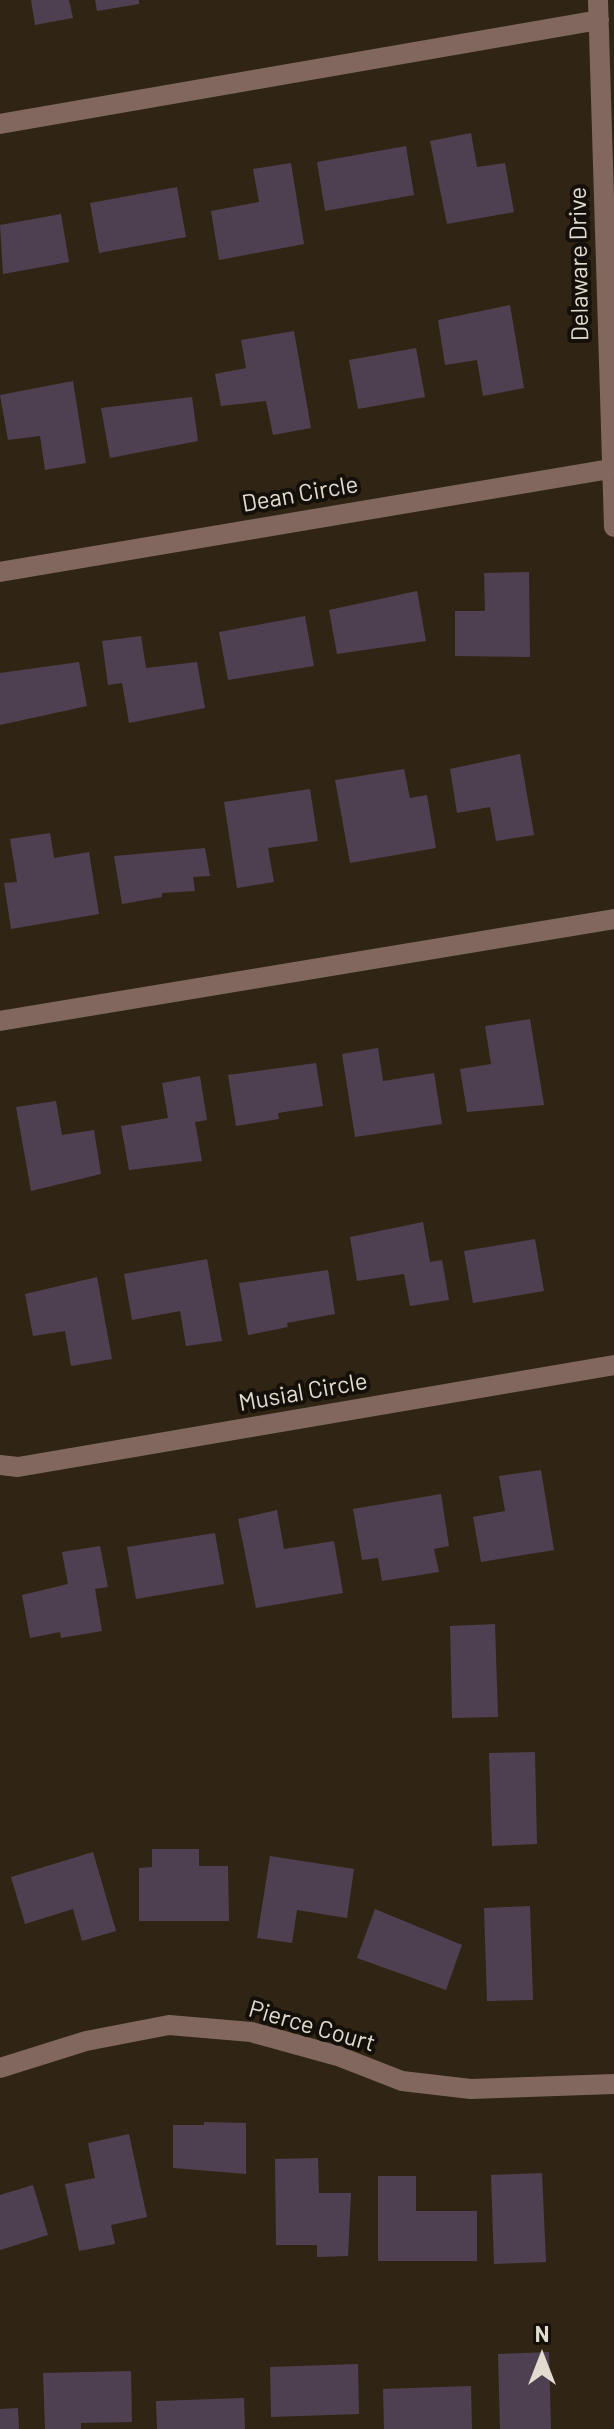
<!DOCTYPE html>
<html>
<head>
<meta charset="utf-8">
<style>
  body { margin:0 }
  #map { position:relative; width:614px; height:2429px; overflow:hidden; background:#302514; font-family:Barlow,sans-serif }
  canvas { display:block }
  .north { position:absolute; left:502px; top:2317px; width:80px; height:80px; -webkit-text-stroke:6px #140f08; paint-order:stroke; rotate:0deg; font-size:22px; font-weight:700; line-height:32px; text-align:center; color:#e2dbd0 }
  .north::after { content:''; display:block; margin:auto; width:28px; height:36px; background:#e2dbd0; clip-path:polygon(50% 0,100% 100%,50% 72%,0 100%) }
</style>
</head>
<body>
<div id="map">
<canvas width="614" height="2429"></canvas>
<div class="north">N</div>
</div>
<script>
const context = document.querySelector('canvas').getContext('2d');
context.lineJoin = 'round';
function paint(path, color) { context.fillStyle = color; context.fill(path, 'evenodd'); }
const poly = rows => new Path2D(rows.map(r => 'M' + r).join(''));
function strokePath(path, color, width, dash) { context.strokeStyle = color; context.lineWidth = width; context.lineCap = dash ? 'butt' : 'round'; context.setLineDash(dash || []); context.stroke(path); }
function label(font, color, halo, rows, align = 'center') {
  context.font = font + ' Barlow,sans-serif'; context.lineWidth = 8; context.setLineDash([]); context.textBaseline = 'middle'; context.strokeStyle = halo; context.fillStyle = color; for (const [text, x, y, turn = 0] of rows) {
    context.save(); context.translate(x, y); context.rotate((+turn || 0) * Math.PI / 180); context.textAlign = isNaN(turn) ? turn : align; if (halo) context.strokeText(text, 0, 0); context.fillText(text, 0, 0); context.restore();
  }
}
paint(poly([
  [31,0,69,0,73,18,35,25],
  [95,0,139,0,139,4,97,11],
  [471,133,477,167,505,163,514,212,447,224,430,141],
  [406,146,414,195,325,211,317,162],
  [291,163,304,244,219,260,211,211,259,202,253,169],
  [177,187,186,237,99,253,90,203],
  [61,214,69,262,3,274,0,225],
  [510,305,524,388,483,396,477,360,445,365,438,320],
  [294,331,311,428,273,435,266,401,221,406,215,374,246,368,241,340],
  [416,348,425,397,358,409,349,360],
  [73,381,86,463,45,470,40,436,8,440,0,395],
  [192,397,198,441,110,458,101,408],
  [529,572,530,657,455,656,455,611,485,611,484,573],
  [417,591,426,641,337,654,329,610],
  [305,616,314,666,228,680,219,632],
  [141,636,146,668,197,662,205,708,129,723,122,683,108,685,102,641],
  [79,662,87,706,0,725,0,673],
  [520,754,534,835,496,841,490,807,457,813,450,769],
  [404,769,410,798,427,795,436,848,350,863,335,780],
  [310,789,318,841,268,848,274,882,237,888,224,802],
  [50,833,54,858,89,852,99,914,11,929,4,883,17,882,10,839],
  [205,848,210,876,193,877,195,891,162,893,162,897,122,904,114,856],
  [530,1019,544,1105,467,1112,460,1069,491,1064,485,1026],
  [378,1048,383,1081,434,1073,442,1124,355,1137,342,1054],
  [316,1063,323,1106,278,1113,279,1119,236,1126,228,1075],
  [200,1076,207,1120,195,1122,202,1161,129,1170,121,1126,168,1118,162,1083],
  [56,1101,62,1135,94,1130,101,1174,31,1191,16,1107],
  [423,1222,430,1262,442,1260,449,1300,410,1306,404,1274,357,1281,350,1237],
  [535,1239,544,1291,473,1303,464,1251],
  [207,1259,222,1341,186,1346,180,1311,132,1320,124,1274],
  [328,1270,335,1314,287,1323,288,1327,248,1335,239,1283],
  [97,1277,112,1359,71,1366,65,1331,33,1336,25,1294],
  [541,1470,554,1550,481,1562,473,1517,505,1511,499,1476],
  [441,1494,449,1546,434,1549,439,1572,382,1581,378,1558,362,1560,353,1509],
  [277,1510,284,1549,334,1541,343,1593,256,1608,238,1519],
  [215,1533,224,1584,136,1599,127,1547],
  [100,1546,108,1587,95,1589,102,1631,61,1638,60,1632,30,1638,22,1595,68,1584,62,1552],
  [495,1624,498,1717,452,1718,450,1626],
  [535,1752,537,1844,492,1846,489,1753],
  [152,1849,199,1849,199,1866,228,1866,229,1921,139,1921,139,1868,152,1867],
  [93,1852,116,1931,82,1941,73,1909,25,1924,11,1877],
  [270,1856,354,1869,347,1918,297,1910,292,1943,257,1938],
  [530,1906,533,2000,487,2001,484,1908],
  [375,1909,462,1945,446,1990,357,1958],
  [204,2122,246,2123,246,2174,173,2168,173,2125,204,2125],
  [129,2134,147,2217,111,2225,115,2244,79,2251,65,2184,95,2178,88,2143],
  [318,2158,319,2193,351,2193,348,2256,317,2257,317,2245,276,2245,275,2159],
  [542,2173,546,2262,494,2264,491,2175],
  [378,2176,416,2176,416,2211,477,2211,477,2261,378,2261],
  [33,2185,48,2235,0,2250,0,2195],
  [549,2352,551,2429,500,2429,498,2354],
  [358,2364,359,2414,271,2417,270,2367],
  [131,2371,132,2422,81,2423,81,2429,45,2429,43,2373],
  [471,2386,472,2429,384,2429,383,2389],
  [244,2398,245,2429,157,2429,156,2401],
  [18,2408,19,2429,0,2429,0,2409]
]), '#4f4051');
strokePath(poly([
  [598,0,614,527],
  [0,124,599,20],
  [0,572,610,469],
  [0,1021,614,919],
  [0,1465,18,1467,614,1365],
  [0,2068,86,2041,169,2025,251,2032,338,2056,402,2081,471,2089,614,2084]
]), '#81675e', 20);
label('24px', '#e2dbd0', '#140f08', [
  ["Delaware Drive",579,264,-91],
  ["Dean Circle",300,494,-10],
  ["Musial Circle",303,1392,-10],
  ["Pierce Court",312,2026,16]
]);
</script>
</body>
</html>
